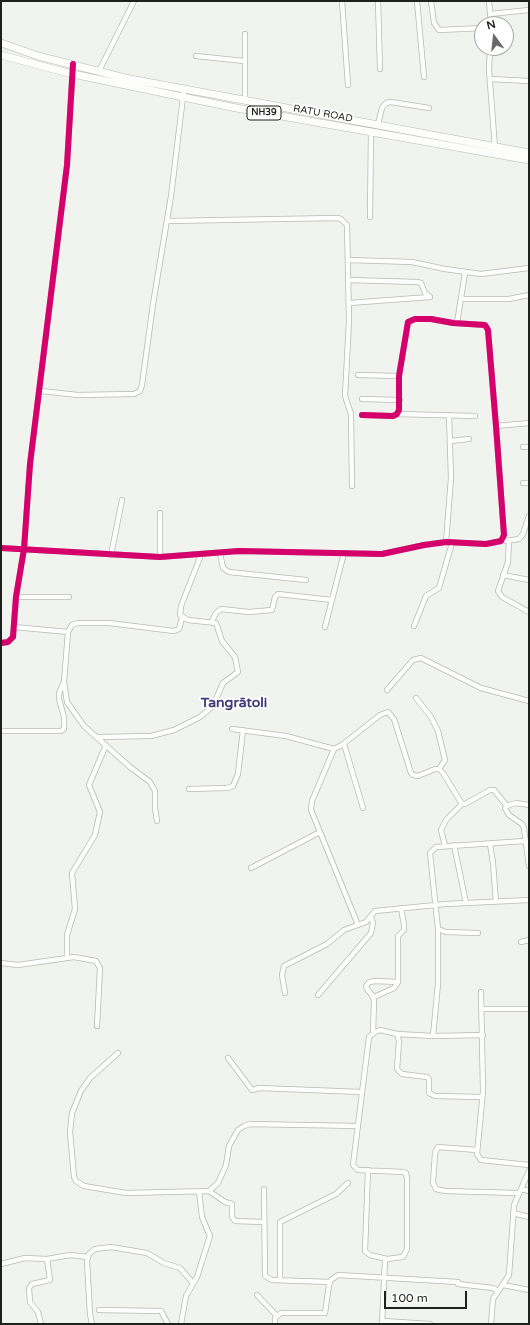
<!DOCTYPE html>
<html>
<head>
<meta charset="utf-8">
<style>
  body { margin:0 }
  #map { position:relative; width:530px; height:1325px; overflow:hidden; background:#f1f3ee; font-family:"Varela Round",sans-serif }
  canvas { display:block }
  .frame { position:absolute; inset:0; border:2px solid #1f211e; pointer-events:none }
  .north { position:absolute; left:474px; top:16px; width:40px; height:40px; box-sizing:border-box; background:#fff; border:1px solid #a5a6a5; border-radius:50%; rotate:345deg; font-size:11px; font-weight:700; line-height:16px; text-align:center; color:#1f211e }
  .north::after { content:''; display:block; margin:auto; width:14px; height:18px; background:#686a67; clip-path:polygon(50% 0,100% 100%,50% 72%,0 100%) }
  .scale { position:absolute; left:384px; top:1291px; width:83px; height:18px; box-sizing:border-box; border:2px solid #1f211e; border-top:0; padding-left:5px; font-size:12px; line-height:14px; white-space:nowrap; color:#1f211e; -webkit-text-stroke:3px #fff; paint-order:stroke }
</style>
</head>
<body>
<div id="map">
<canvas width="530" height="1325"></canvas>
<div class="frame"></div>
<div class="north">N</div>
<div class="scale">100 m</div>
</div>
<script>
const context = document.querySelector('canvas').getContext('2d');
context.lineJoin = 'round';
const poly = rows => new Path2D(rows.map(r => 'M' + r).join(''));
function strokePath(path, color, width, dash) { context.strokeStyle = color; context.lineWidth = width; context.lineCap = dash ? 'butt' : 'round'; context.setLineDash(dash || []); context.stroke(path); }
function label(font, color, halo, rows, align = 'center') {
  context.font = font + ' "Varela Round",sans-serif'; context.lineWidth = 3.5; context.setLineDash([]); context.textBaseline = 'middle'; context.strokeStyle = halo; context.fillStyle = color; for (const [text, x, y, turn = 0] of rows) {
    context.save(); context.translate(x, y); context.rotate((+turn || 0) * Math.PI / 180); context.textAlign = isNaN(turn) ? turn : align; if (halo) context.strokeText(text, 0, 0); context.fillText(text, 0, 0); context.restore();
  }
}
const street = poly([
  [342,1,348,85],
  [378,1,380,69],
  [417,1,424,77],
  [431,1,434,23,439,30,482,28],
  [489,1,491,24],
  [490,14,529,10],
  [490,48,489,70,495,148],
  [196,56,244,61],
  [99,71,134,1],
  [490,79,529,81],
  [245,100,245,34],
  [378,124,382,108,386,103,391,102,429,108],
  [370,217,371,131],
  [167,221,337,218,341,219,347,225,349,321,345,396,351,414,352,486],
  [348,260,412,262,445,269,481,274,529,268],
  [349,280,417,282,421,283,425,293,430,297],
  [462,299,509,299,529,295],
  [349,303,430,297],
  [457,323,465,273],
  [358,375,399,376],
  [41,391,78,395,134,394,140,391,142,385,153,304,171,196,184,89],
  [362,399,400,400],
  [397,414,475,416],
  [496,426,529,423],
  [450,441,469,439],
  [523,447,529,447],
  [523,483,529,483],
  [160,513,160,557],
  [506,541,519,539,523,534,529,516],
  [509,541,508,562,498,591,502,597,529,612],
  [446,542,451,478,449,415],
  [1,548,160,557,239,551,382,554,424,545,446,542,486,544,501,541,504,535,496,426,488,330,485,325,453,323,431,319,415,319,408,322,399,376,399,410,397,414,393,416,362,415],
  [220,553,223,568,229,572,306,580],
  [111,555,122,500],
  [503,575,529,580],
  [16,597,69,597],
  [212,621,216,613,221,609,249,612,272,610,275,597,278,594,332,600],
  [414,626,426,596,439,588,452,543],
  [14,627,68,632,72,625,78,623,109,623,174,631,179,629,182,618],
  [325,627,344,553],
  [68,632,64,682,67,702,84,726,130,767,150,782,155,791,155,808,157,821],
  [1,643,8,642,13,637,16,597,24,549,30,464,67,165,73,64],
  [387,690,413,660,421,658,481,688,529,701],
  [416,698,431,717,438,731,445,760,439,769],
  [232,729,286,736,334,749,342,745,380,715,388,712,394,719,411,773,413,775,418,776,435,769,439,769,443,773,462,804,465,804,490,790,494,790,507,806],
  [1,731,61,731,64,729,64,717,59,699,59,693,64,682],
  [97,737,151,736,174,730,200,717,213,706,223,683,238,672,235,657,222,641,216,623,188,620,180,615,181,606,201,555],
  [344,744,363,808],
  [334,749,312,801,311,810,358,925],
  [189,789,227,788,233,786,238,774,243,730],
  [529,805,516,803,507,806,505,808,509,815,522,824,524,828,529,866],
  [490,844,493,863,496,902],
  [454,845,466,903],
  [445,846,441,830,446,820,462,804],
  [251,868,320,832],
  [478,933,446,932,438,929,430,853,436,847,525,841],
  [521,942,529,940],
  [67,958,67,935,75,909,72,873,95,835,100,812,89,785,106,745],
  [1,963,18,965,74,957,96,961,100,968,97,1026],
  [481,992,483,1091,477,1154,481,1160,529,1165],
  [285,993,282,975,284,966,327,944,344,930,366,922,375,911,446,904,529,900],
  [318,995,371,933,373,923,371,917],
  [374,997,394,988,398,982],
  [482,1009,529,1009],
  [373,1033,374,1001,372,995,367,989,366,986,369,982,376,981,398,982,398,936,404,930,404,925,401,908],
  [397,1034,433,1036,483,1035],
  [433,1036,438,984,438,929],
  [118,1053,90,1078,81,1091,72,1113,70,1132,74,1177,76,1181,84,1186,126,1193,209,1191,218,1183,226,1165,229,1146,238,1130,244,1126,250,1124,358,1126],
  [228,1058,252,1090,259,1088,362,1092],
  [477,1150,438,1147,435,1153,433,1183,436,1189,445,1191,518,1193],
  [368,1170,365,1251,370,1255,387,1259],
  [264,1189,265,1276,272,1280,330,1282],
  [521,1189,529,1191],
  [209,1191,225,1202,232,1204,232,1217,235,1221,264,1222],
  [513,1213,529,1217],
  [1,1264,25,1258,47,1259,70,1255,88,1257],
  [280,1280,280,1222,336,1194,348,1183],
  [458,1284,493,1288,498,1291],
  [503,1285,529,1290],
  [257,1295,276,1315,278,1315],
  [99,1310,161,1311,168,1324],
  [383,1321,430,1324],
  [41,1324,38,1312,30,1302,29,1288,32,1284,50,1280,47,1259],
  [92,1324,90,1314,87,1261,89,1254,95,1249,111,1247,147,1253,164,1263,180,1268,193,1283],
  [181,1324,186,1296,197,1277,210,1236,202,1217,199,1191],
  [275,1324,275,1318,281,1313,325,1313,329,1285,331,1280,338,1275,458,1282],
  [382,1324,385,1261,387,1259,403,1257,407,1249,407,1179,406,1173,403,1172,358,1170,353,1165,369,1037,375,1032,380,1030,397,1034,399,1041,397,1069,402,1074,427,1077,429,1079,429,1093,435,1096,482,1097],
  [491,1324,493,1299,509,1275,514,1205,529,1171]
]);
const primary = poly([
  [1,43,38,56,125,78,529,153],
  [1,55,68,73,231,107,529,160]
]);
strokePath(street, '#b8b9b5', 6);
strokePath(primary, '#b8b9b5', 8);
strokePath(street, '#fdfdfc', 4.5);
strokePath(primary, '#fdfdfc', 7);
strokePath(poly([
  [1,548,160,557,239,551,382,554,424,545,446,542,486,544,501,541,504,535,496,426,488,330,485,325,453,323,431,319,415,319,408,322,399,376,399,410,397,414,393,416,362,415],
  [1,643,8,642,13,637,16,597,24,549,30,464,67,165,73,64]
]), '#d6006c', 6);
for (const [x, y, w] of [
  [264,113,34]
]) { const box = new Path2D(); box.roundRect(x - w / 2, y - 7, w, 14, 3); context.fillStyle = '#fff'; context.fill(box); strokePath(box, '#1f211e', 1); }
label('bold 9px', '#1f211e', null, [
  ["NH39",264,113]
]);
label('10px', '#1f211e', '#fff', [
  ["RATU ROAD",323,114,10]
]);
label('bold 14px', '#423976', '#fff', [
  ["Tangrātoli",234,703]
]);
</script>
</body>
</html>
